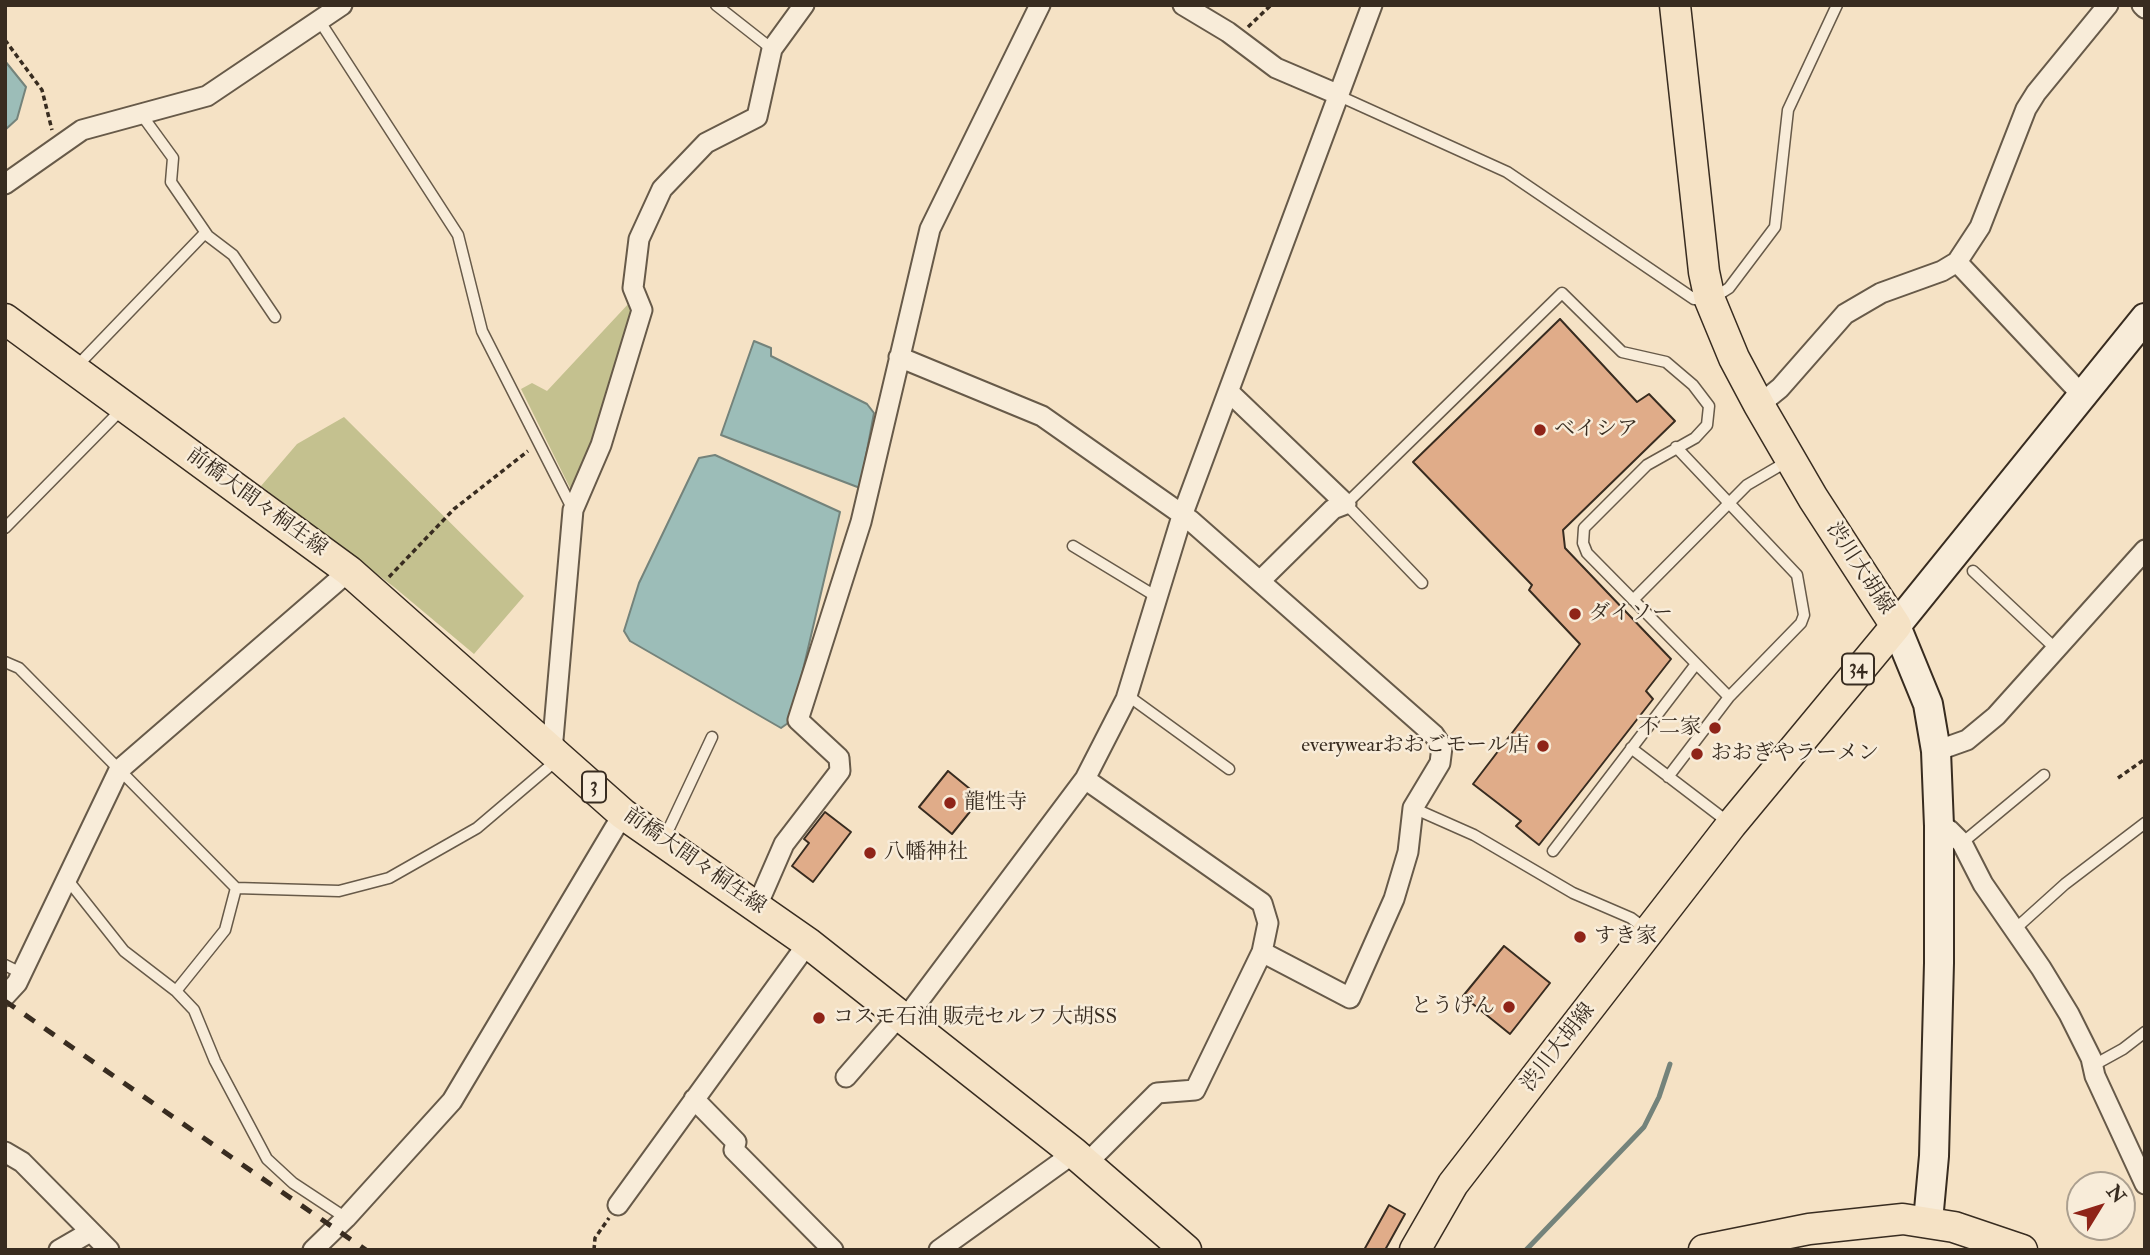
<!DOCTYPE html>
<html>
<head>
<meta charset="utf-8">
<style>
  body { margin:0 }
  #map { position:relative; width:2150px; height:1255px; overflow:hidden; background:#f5e2c5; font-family:"IM FELL Double Pica",serif }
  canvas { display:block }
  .frame { position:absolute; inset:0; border:7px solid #382c20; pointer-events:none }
  .north { position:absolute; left:2066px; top:1171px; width:70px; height:70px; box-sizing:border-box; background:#f8ecd9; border:2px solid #ab9f8f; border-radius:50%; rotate:52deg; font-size:19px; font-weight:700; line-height:28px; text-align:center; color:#382c20 }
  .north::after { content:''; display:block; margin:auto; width:24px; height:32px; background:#8f2418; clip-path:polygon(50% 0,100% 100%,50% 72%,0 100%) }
</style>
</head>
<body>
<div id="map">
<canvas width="2150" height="1255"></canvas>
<div class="frame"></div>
<div class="north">N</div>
</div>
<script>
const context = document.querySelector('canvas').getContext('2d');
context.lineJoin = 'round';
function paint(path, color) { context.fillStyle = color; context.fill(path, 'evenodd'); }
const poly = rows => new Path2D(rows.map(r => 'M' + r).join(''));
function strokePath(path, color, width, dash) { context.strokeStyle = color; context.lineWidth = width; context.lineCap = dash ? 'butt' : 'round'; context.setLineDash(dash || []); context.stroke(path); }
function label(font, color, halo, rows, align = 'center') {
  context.font = font + ' "IM FELL Double Pica","Noto Serif JP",serif'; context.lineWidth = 5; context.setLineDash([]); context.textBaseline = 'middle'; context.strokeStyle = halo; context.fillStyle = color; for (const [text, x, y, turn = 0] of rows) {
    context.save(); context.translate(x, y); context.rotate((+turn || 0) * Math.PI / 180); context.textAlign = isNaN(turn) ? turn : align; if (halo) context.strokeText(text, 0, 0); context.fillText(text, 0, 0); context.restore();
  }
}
paint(poly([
  [631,301,634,315,597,443,573,494,521,389,532,383,547,391],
  [344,417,524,596,474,654,394,587,261,486,297,444]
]), '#c4c18f');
const water = poly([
  [5,61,26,87,17,119,5,130,5,61],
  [754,341,771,348,771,356,867,404,874,413,860,488,721,435,754,341],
  [715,455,840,512,791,721,781,728,630,641,624,631,639,583,699,458,715,455]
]);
paint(water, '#9cbdb8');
strokePath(water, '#74837b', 2);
strokePath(poly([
  [1526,1250,1644,1127,1659,1097,1670,1064]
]), '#74837b', 5);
const building = poly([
  [1560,319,1637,402,1649,394,1675,421,1563,530,1565,548,1671,659,1646,691,1653,699,1539,845,1516,826,1521,821,1473,784,1580,644,1529,590,1532,585,1413,462,1560,319],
  [948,771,981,798,952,834,919,807,948,771],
  [825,812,851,832,813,882,792,866,809,843,804,839,825,812],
  [1504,946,1550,983,1510,1034,1463,996,1504,946],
  [1389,1205,1405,1214,1385,1250,1364,1250,1389,1205]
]);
paint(building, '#e0ac89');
strokePath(building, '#382c20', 2);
const lane = poly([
  [716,5,772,49],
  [319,20,458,235,482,331,573,510],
  [1337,95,1507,172,1694,299,1710,300,1729,288,1775,227,1788,110,1837,5],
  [141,114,173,158,171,182,208,236,233,255,275,317],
  [77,366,205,233],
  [5,528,122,409],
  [1073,546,1157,597],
  [1973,571,2056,649],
  [1422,583,1346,504,1562,293,1622,352,1666,362,1693,385,1709,406,1707,425,1695,438,1647,465,1584,528,1583,543,1587,553,1729,697],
  [1633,600,1747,485,1788,461],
  [5,662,19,668,236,888,339,891,389,878,477,828,557,760],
  [1127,695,1229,769],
  [1631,748,1728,822],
  [1668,777,1729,697,1801,623,1804,615,1797,575,1676,447],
  [1413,808,1474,835,1573,893,1631,918,1647,930],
  [665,837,712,737],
  [1962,843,2044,775],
  [1553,851,1696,664],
  [67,879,124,951,176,991,194,1010,215,1061,267,1159,293,1183,346,1218],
  [2014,930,2065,884,2145,823],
  [5,965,21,973],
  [176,991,225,930,236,888],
  [2094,1065,2123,1049,2145,1032]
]);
const street = poly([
  [1183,5,1228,32,1276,68,1337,94],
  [2142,5,2145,8],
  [5,184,82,130,207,96,342,5],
  [1957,262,2082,395],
  [899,357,1042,416,1190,520,1434,735,1442,747,1440,763,1413,808,1408,852,1394,899,1350,998,1262,952],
  [1229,392,1346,504,1333,509,1261,580],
  [1759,405,1780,388,1845,314,1881,293,1942,271,1957,262,1980,227,2026,109,2036,93,2108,5],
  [552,751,573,510,601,445,642,310,633,288,639,239,662,189,706,143,757,117,772,49,804,5],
  [1936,751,1967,740,1996,716,2145,550],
  [1085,779,1262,903,1268,923,1262,952,1195,1090,1157,1093,1087,1163],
  [1939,826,1949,830,1962,843,1983,884,2041,968,2069,1014,2091,1058,2095,1076,2145,1184],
  [757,906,784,844,840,771,839,758,798,720,861,522,930,229,1040,5],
  [5,996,17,983,119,770,349,571],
  [905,1019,1085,779,1126,699,1182,516,1372,5],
  [846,1077,900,1015],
  [694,1099,736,1142,734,1150,833,1250],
  [5,1152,22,1162,109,1250],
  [618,1205,808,943],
  [59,1250,90,1232],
  [313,1250,346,1218,452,1101,623,814],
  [939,1250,1074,1153]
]);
const secondary = poly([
  [1928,1221,1934,1156,1939,963,1939,826,1936,751,1928,704,1896,626,2145,318]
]);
const primary = poly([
  [5,319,349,571,623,814,808,943,1074,1153,1186,1250],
  [1415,1250,1453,1184,1514,1105,1731,825,1896,626,1813,498,1759,405,1734,358,1710,300,1704,272,1675,5],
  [1704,1250,1809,1229,1903,1219,1954,1227,2022,1250]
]);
strokePath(lane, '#675a49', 13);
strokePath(street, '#675a49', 23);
strokePath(secondary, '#382c20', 32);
strokePath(primary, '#382c20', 33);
strokePath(poly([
  [1248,27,1271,5],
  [5,40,42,90,52,130],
  [389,577,454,509,528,451],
  [2118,778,2145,759],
  [594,1250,595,1238,609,1218]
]), '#382c20', 3.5, [5, 3.5]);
strokePath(lane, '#f8ecd9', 10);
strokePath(street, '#f8ecd9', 19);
strokePath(secondary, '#f8ecd9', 28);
strokePath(primary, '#f5e2c5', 30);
strokePath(poly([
  [5,1001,366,1250]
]), '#382c20', 5, [12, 12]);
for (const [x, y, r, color] of [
  [1540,430,7,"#8f2418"],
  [1575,614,7,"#8f2418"],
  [1715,728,7,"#8f2418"],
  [1543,746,7,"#8f2418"],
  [1697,754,7,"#8f2418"],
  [950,803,7,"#8f2418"],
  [870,853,7,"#8f2418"],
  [1580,937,7,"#8f2418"],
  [1509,1007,7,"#8f2418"],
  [819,1018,7,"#8f2418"]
]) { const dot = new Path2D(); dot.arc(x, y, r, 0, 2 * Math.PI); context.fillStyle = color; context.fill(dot); strokePath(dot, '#f8ecd9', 2.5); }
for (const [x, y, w] of [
  [1858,669,32],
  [594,787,24]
]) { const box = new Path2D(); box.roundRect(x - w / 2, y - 15.5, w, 31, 5); context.fillStyle = '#f8ecd9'; context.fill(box); strokePath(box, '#382c20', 2); }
label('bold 19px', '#382c20', null, [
  ["34",1858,669],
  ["3",594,787]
]);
label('21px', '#382c20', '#f8ecd9', [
  ["ベイシア",1554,430],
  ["ダイソー",1589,614],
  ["不二家",1701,728,"right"],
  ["everywearおおごモール店",1529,746,"right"],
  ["おおぎやラーメン",1711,754],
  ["龍性寺",964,803],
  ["八幡神社",884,853],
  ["すき家",1594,937],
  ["とうげん",1495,1007,"right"],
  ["コスモ石油 販売セルフ 大胡SS",833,1018]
], 'left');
label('21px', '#382c20', '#f8ecd9', [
  ["前橋大間々桐生線",256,503,36],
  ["渋川大胡線",1859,569,57],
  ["前橋大間々桐生線",694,862,35],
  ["渋川大胡線",1559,1048,-52]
]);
</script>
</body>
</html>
